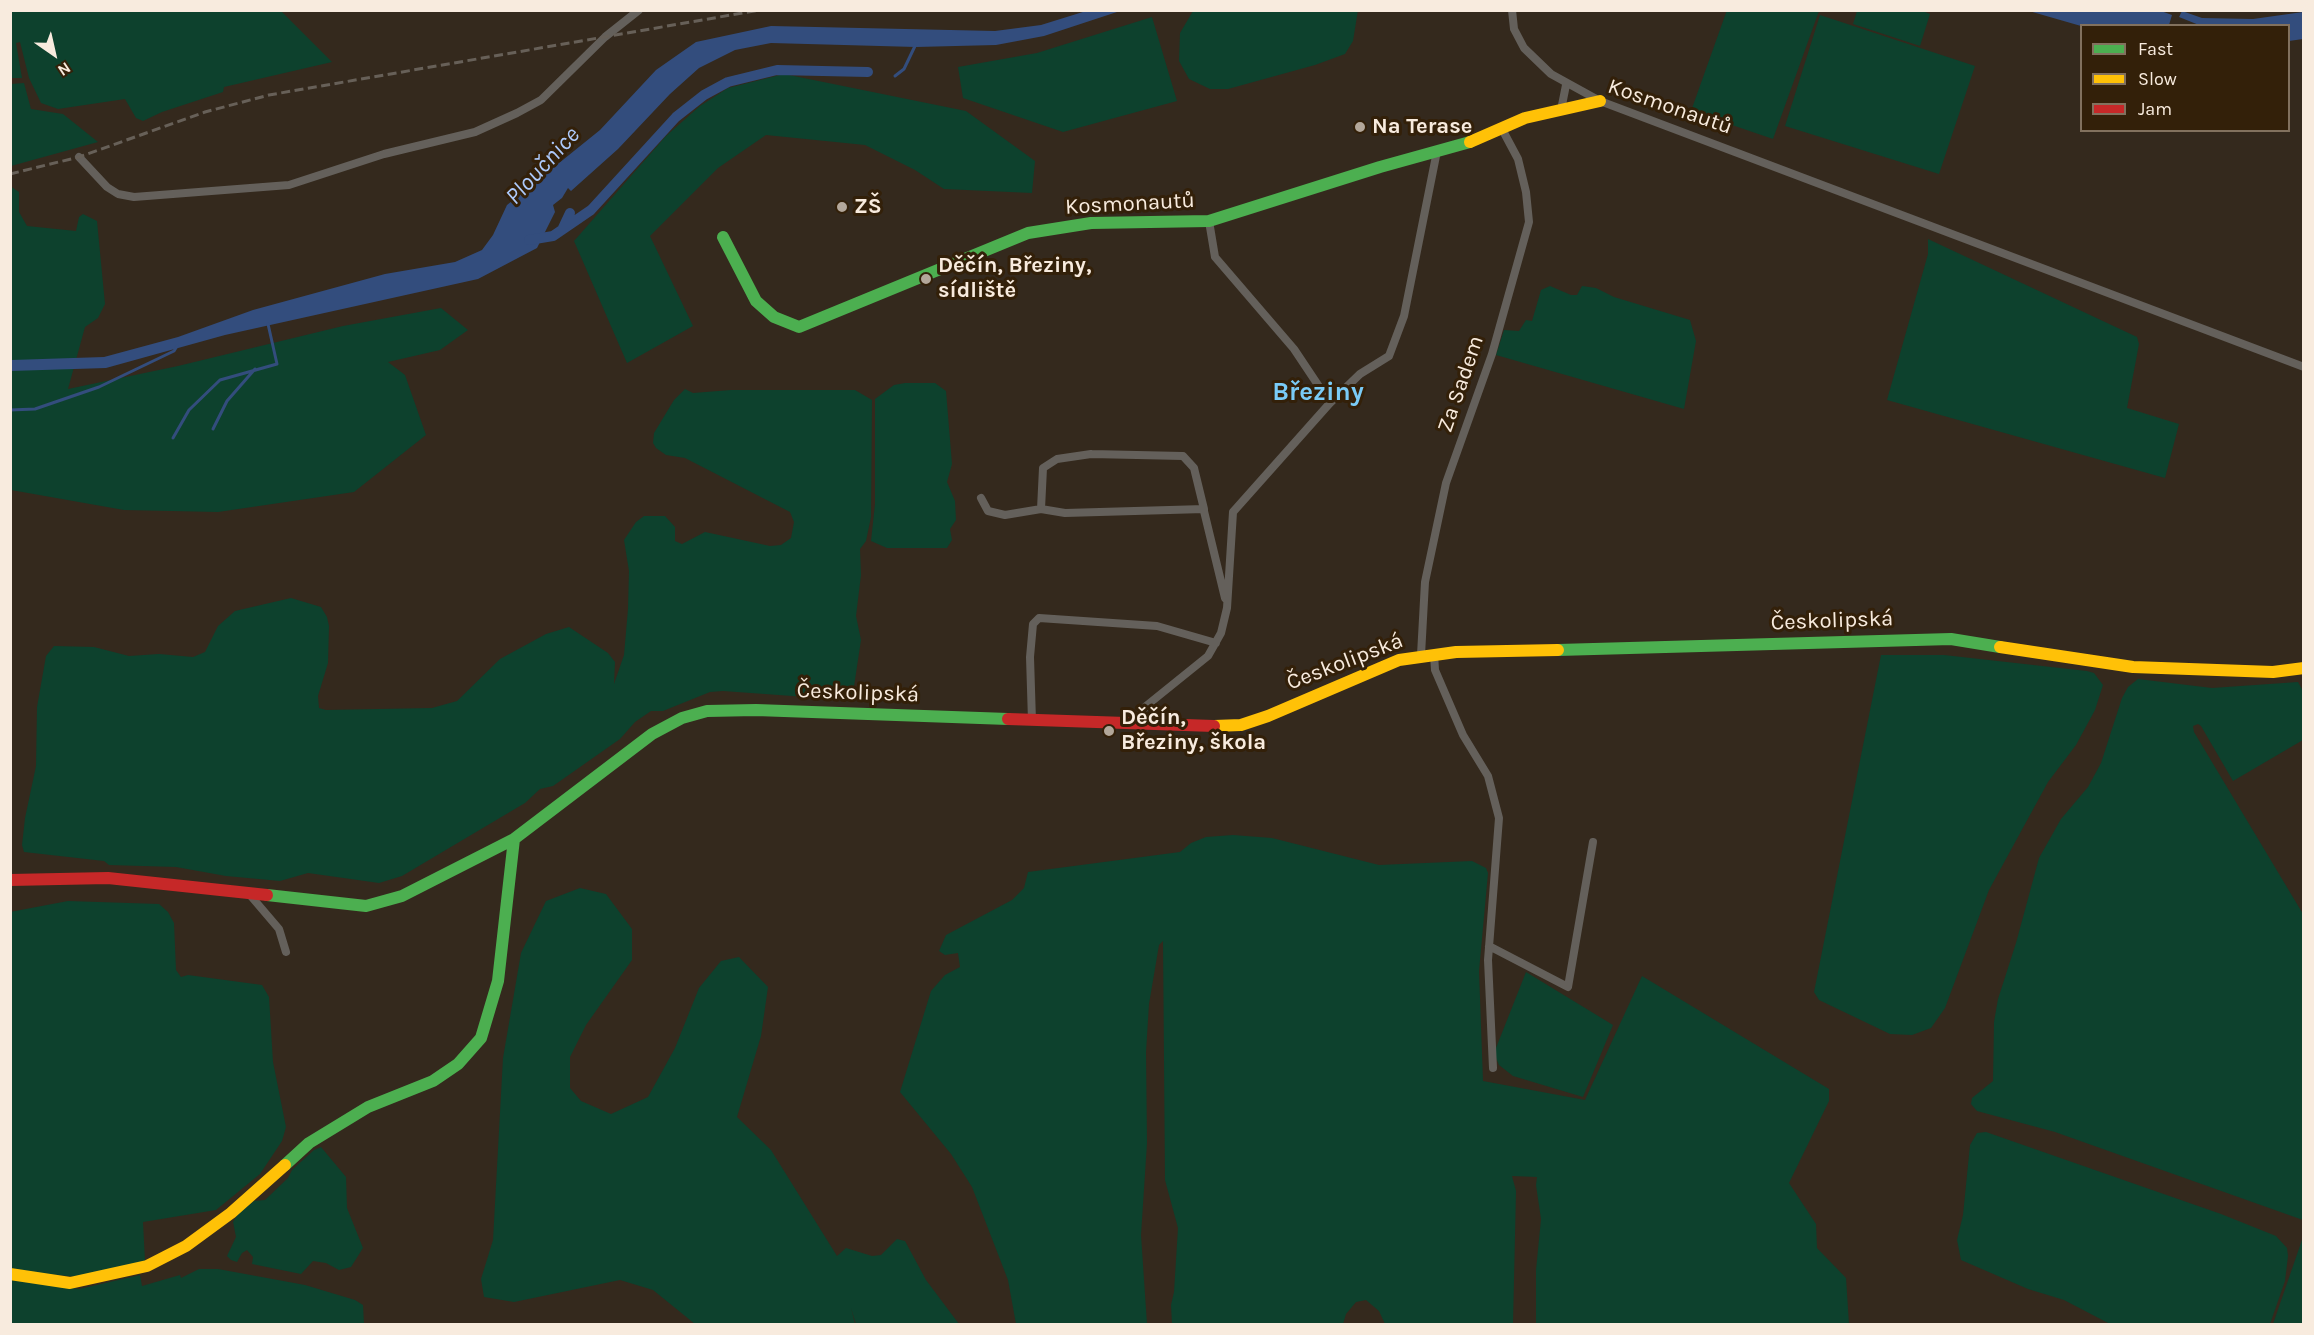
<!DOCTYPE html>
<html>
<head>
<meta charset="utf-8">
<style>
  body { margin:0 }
  #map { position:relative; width:2314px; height:1335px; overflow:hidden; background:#34291d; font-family:Karla,sans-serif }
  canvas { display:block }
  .frame { position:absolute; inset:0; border:12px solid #f8ebde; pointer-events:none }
  .legend { position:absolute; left:2080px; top:24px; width:210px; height:108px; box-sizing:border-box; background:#332009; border:2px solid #82715e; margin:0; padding:8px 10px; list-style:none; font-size:18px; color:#f8ebde }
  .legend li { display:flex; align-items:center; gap:12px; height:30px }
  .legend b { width:30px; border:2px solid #82715e }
  .north { position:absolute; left:24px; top:24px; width:60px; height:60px; -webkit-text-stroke:4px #332009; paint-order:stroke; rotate:146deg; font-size:16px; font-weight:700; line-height:24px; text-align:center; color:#f8ebde }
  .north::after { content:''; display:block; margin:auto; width:21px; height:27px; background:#f8ebde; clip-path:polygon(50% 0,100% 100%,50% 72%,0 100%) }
</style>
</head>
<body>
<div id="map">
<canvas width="2314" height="1335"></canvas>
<div class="frame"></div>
<ul class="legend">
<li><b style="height:8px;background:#4caf50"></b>Fast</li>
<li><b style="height:8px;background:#ffc107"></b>Slow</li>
<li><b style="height:8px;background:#c62828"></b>Jam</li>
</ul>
<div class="north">N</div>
</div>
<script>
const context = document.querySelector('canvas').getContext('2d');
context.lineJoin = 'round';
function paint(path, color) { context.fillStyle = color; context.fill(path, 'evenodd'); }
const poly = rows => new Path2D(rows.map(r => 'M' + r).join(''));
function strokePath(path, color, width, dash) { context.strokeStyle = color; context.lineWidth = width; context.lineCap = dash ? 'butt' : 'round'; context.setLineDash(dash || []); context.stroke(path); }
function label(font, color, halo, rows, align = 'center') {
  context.font = font + ' Karla,sans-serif'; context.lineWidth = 6; context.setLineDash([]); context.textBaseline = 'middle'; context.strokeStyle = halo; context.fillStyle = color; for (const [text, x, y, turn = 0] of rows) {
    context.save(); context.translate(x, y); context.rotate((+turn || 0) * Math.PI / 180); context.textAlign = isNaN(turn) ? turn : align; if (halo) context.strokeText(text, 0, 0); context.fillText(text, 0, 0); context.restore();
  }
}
paint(poly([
  [1358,10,1353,41,1345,54,1315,65,1228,89,1210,89,1189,79,1179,61,1180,33,1193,11],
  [1727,10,1819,11,1773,139,1691,111],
  [1920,10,1930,14,1920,46,1853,24,1857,11],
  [10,11,281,11,332,62,224,87,223,92,162,112,143,121,136,118,125,99,58,109,41,103,29,78,20,42,16,43,22,78,11,78],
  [1820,15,1975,66,1939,174,1785,126],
  [1152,17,1177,101,1063,132,963,98,958,67,1037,53],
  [784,74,966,111,1035,161,1032,193,944,189,915,170,865,145,766,135,718,168,650,236,693,326,627,363,574,241,666,136,700,106,728,88],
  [24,83,31,109,63,114,98,142,11,166,11,84],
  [10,186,19,192,19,212,27,226,76,231,79,217,83,214,97,221,105,304,98,318,85,327,68,389,178,366,343,326,441,308,468,330,440,350,388,362,405,375,426,435,354,492,218,512,124,510,11,490],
  [1928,239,2137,337,2139,344,2127,408,2179,424,2165,478,1887,400,1928,254],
  [1550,286,1571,295,1577,295,1582,286,1596,288,1614,297,1690,320,1696,341,1684,409,1496,355,1504,330,1519,331,1526,320,1532,321,1541,290],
  [905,383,935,383,946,391,952,464,947,482,955,501,956,520,950,529,952,540,947,548,887,548,871,541,875,504,875,399,894,385],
  [685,389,693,393,731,390,855,390,872,400,871,517,866,541,860,549,861,575,856,616,861,640,853,693,848,700,723,691,710,692,663,711,651,711,635,722,620,739,553,786,540,789,525,803,402,876,379,883,308,873,280,881,226,876,176,867,109,865,104,861,24,852,22,845,25,818,36,766,37,707,46,656,54,646,94,647,129,656,159,654,193,657,205,652,218,626,235,611,291,598,321,607,327,617,329,626,328,663,318,696,319,708,326,710,432,708,457,701,500,659,546,634,569,627,608,653,615,662,614,684,624,655,628,609,629,571,624,540,636,522,644,516,665,516,675,527,675,541,682,544,705,532,770,546,781,545,791,538,794,522,790,512,685,458,666,455,656,448,653,443,654,433,674,400],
  [1881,655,1944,655,2087,671,2094,673,2103,685,2095,710,2076,745,2048,782,1989,890,1945,1008,1931,1028,1912,1035,1890,1034,1819,1000,1814,992],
  [2138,679,2212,688,2298,682,2303,691,2303,740,2233,781,2201,726,2198,724,2193,726,2194,732,2303,914,2303,1220,2055,1132,1977,1111,1971,1104,1972,1098,1993,1081,1994,1022,1998,999,2016,943,2039,858,2061,819,2088,787,2101,763,2122,698,2128,687],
  [1233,835,1272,838,1379,865,1472,861,1486,868,1488,873,1479,971,1483,1081,1585,1100,1642,976,1829,1089,1829,1101,1789,1183,1816,1224,1817,1248,1846,1278,1849,1324,1536,1324,1536,1270,1541,1219,1536,1185,1537,1177,1512,1176,1516,1191,1513,1324,1385,1324,1379,1311,1366,1300,1356,1302,1346,1314,1343,1324,1172,1324,1171,1305,1174,1292,1178,1228,1165,1180,1163,941,1159,945,1149,1004,1146,1052,1147,1143,1141,1235,1147,1324,1016,1324,1008,1280,972,1187,951,1154,900,1092,931,991,945,975,960,967,958,953,945,955,939,951,946,935,1012,900,1024,888,1028,872,1180,852,1191,843,1206,837],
  [580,888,606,894,632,929,632,960,586,1025,570,1057,570,1088,581,1101,611,1114,648,1097,675,1048,699,988,721,961,739,957,768,987,761,1036,737,1117,771,1150,837,1256,846,1248,872,1256,881,1255,897,1239,905,1241,926,1280,959,1324,856,1324,851,1308,855,1324,695,1324,653,1290,620,1280,514,1302,484,1297,481,1279,493,1240,503,1058,521,953,546,901],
  [68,901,159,904,168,912,174,923,176,970,181,977,188,975,262,985,269,997,273,1062,286,1127,282,1141,260,1174,216,1210,143,1222,145,1261,78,1277,38,1273,11,1268,10,912],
  [1526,972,1613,1025,1583,1097,1513,1076,1499,1065,1494,1053],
  [1986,1132,2221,1214,2276,1236,2287,1248,2288,1256,2285,1281,2270,1324,2110,1324,2064,1300,2028,1289,1961,1260,1957,1240,1963,1215,1970,1145,1977,1133],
  [321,1147,346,1177,347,1208,363,1248,351,1267,339,1270,326,1263,313,1261,301,1274,252,1264,253,1257,247,1250,242,1253,237,1262,231,1260,227,1256,236,1237,233,1222,238,1214,254,1201,265,1200,288,1178,292,1170,314,1150],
  [2303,1237,2303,1324,2273,1324],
  [199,1269,218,1269,305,1285,355,1300,363,1305,364,1324,11,1324,11,1280,79,1289,140,1275,142,1286,180,1275,181,1278]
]), '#0d412d');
paint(poly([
  [1086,11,1120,11,1044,36,996,45,916,47,771,43,735,50,699,68,670,94,618,149,571,191,568,188,562,198,553,205,555,212,537,248,478,279,225,335,106,368,11,371,11,360,104,357,178,337,253,310,385,274,455,262,482,250,493,235,507,205,600,130,656,70,696,42,771,26,995,31,1041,25],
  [2161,11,2172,15,2169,25,2081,26,2029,11],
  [2182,11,2202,18,2253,19,2303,12,2303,39,2289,41,2288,26,2199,25,2179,17]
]), '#334d7d');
strokePath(poly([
  [895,76,904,69,915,46],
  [10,410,35,409,99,387,174,351,177,346],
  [213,429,227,401,255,369],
  [173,438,189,410,220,380,277,364,268,324]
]), '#334d7d', 3);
strokePath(poly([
  [562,230,570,213],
  [529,240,553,236,591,210,676,117,704,95,728,82,777,70,868,72]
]), '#334d7d', 10);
strokePath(poly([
  [1512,10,1514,29,1524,48,1551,74,1600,101,2304,367],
  [1561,110,1566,85],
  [79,157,107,187,118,194,134,197,289,185,384,154,475,132,517,113,541,100,605,37,639,10],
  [1209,221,1215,257,1294,349,1330,403],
  [1091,454,1183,456,1194,468,1204,509,1065,513,1041,509,1043,468,1057,459,1091,454],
  [981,498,988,511,1005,515,1041,509],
  [1203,507,1225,598],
  [1434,654,1435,670,1463,735,1488,776,1499,818,1488,960,1493,1068],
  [1421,655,1425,582,1446,483,1492,354,1529,222,1526,192,1518,159,1502,129],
  [1032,721,1030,657,1033,624,1039,618,1157,626,1216,643],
  [1134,724,1146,706,1208,656,1221,633,1227,608,1233,512,1330,403,1360,374,1389,356,1404,316,1437,151],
  [250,895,279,929,286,952],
  [1489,946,1568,987,1593,842]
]), '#64605b', 8);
strokePath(poly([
  [723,237,756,301,774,317,799,327,1028,233,1091,223,1209,221,1380,167,1470,142],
  [1558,650,1951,639,2000,647],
  [267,895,366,906,402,896,514,839,652,734,682,718,707,711,756,710,1008,719],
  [285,1165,309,1143,368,1107,433,1081,458,1064,481,1038,498,981,514,839]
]), '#4caf50', 12);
strokePath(poly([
  [1470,142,1525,118,1600,101],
  [2000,647,2133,667,2273,672,2304,668],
  [1214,726,1241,725,1268,716,1399,660,1456,652,1558,650],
  [10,1274,70,1283,147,1266,186,1246,231,1213,285,1165]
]), '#ffc107', 12);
strokePath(poly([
  [1008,719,1214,726],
  [10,880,108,878,267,895]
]), '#c62828', 12);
strokePath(poly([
  [10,174,79,157,205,112,269,95,760,10]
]), '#676058', 3, [9, 4.5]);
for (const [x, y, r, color] of [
  [1360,127,6,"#b3a79a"],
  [842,207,6,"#b3a79a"],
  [926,279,6,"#b3a79a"],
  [1109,731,6,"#b3a79a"]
]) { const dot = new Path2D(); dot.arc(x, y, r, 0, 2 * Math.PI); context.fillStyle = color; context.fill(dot); strokePath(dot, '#332009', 2); }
label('22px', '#f8ebde', '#332009', [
  ["Kosmonautů",1670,107,19],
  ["Kosmonautů",1130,204,-3],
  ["Za Sadem",1461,384,-71],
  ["Českolipská",1832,621,-2],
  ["Českolipská",1345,662,-21],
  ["Českolipská",858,693,2]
]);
label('bold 22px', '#f8ebde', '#332009', [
  ["Na Terase",1372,127],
  ["ZŠ",854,207],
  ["Děčín, Březiny,",938,266],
  ["sídliště",938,291],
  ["Děčín,",1121,718],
  ["Březiny, škola",1121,743]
], 'left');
label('italic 24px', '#adc9fa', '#332009', [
  ["Ploučnice",543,166,-47]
]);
label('bold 26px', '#7acbf6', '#332009', [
  ["Březiny",1318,393]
]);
</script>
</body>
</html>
